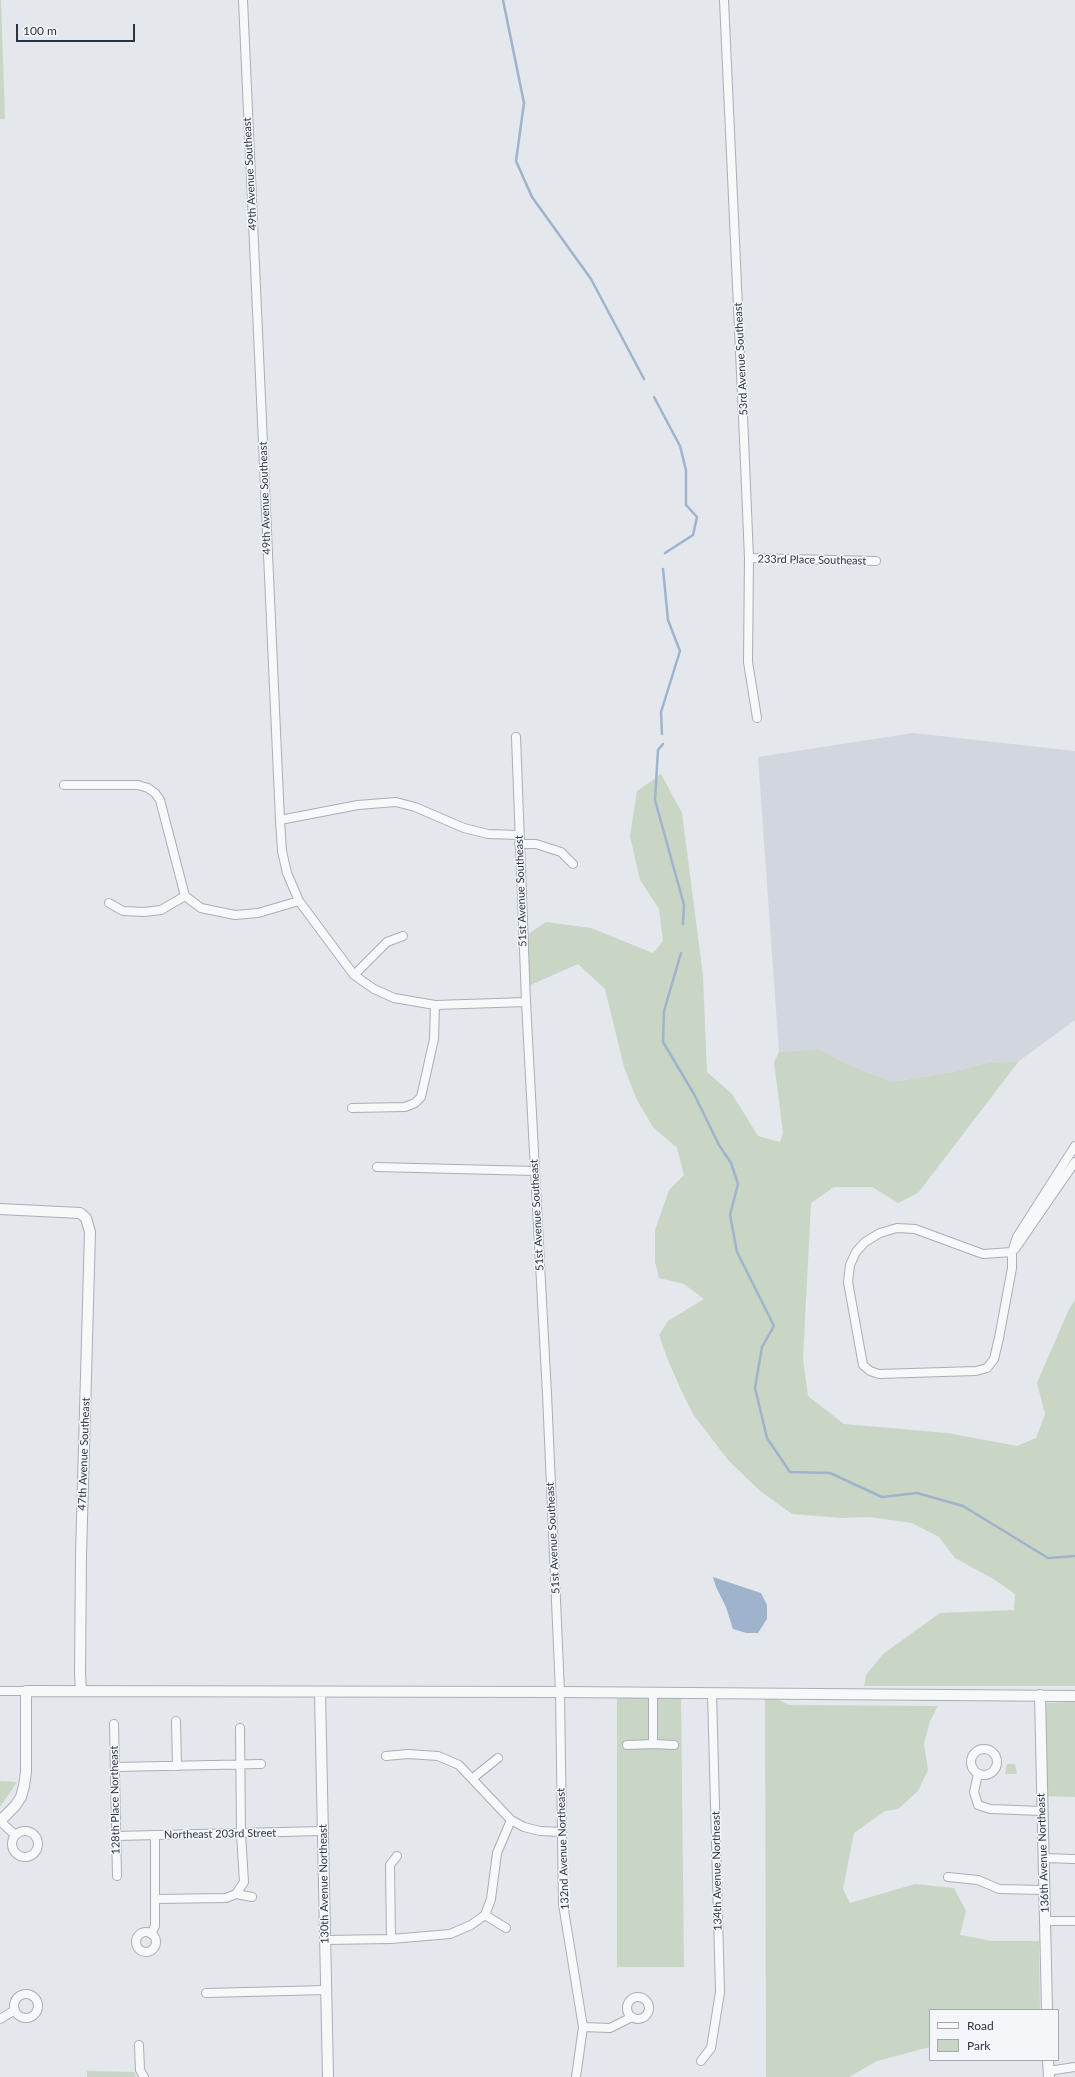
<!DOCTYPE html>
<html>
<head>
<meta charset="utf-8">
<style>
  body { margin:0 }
  #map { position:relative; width:1075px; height:2077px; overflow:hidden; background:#e4e7ec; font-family:Lato,sans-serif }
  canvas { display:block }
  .legend { position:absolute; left:929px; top:2009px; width:130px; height:52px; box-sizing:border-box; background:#f4f6f9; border:1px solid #a4a8b1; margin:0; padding:5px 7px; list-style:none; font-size:12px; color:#2b3445 }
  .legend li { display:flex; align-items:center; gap:8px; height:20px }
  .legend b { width:20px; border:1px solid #a4a8b1 }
  .scale { position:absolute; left:16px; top:24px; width:119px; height:18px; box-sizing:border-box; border:2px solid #2b3445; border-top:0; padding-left:5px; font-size:12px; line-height:14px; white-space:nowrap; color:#2b3445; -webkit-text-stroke:3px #f4f6f9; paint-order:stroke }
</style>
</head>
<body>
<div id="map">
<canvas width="1075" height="2077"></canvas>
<ul class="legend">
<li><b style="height:5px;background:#f7f8fa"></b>Road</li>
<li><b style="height:11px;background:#c9d6c5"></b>Park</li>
</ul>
<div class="scale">100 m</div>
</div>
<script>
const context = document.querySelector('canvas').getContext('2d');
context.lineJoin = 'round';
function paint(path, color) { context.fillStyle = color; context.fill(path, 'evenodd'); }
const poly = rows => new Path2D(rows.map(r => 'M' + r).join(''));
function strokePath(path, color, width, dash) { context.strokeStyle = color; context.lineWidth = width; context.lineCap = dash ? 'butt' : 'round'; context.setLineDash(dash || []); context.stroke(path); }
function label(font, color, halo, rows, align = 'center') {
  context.font = font + ' Lato,sans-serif'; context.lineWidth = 3; context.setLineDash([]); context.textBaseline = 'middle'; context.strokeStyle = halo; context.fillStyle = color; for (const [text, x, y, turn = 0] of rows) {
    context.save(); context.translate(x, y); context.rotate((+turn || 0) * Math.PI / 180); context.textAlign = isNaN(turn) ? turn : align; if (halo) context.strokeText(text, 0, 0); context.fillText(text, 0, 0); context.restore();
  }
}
paint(poly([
  [913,733,1075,751,1075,1020,1019,1061,987,1063,952,1072,892,1082,842,1062,819,1049,779,1052,758,757]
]), '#d2d6de');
paint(poly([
  [0,0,1,0,5,119,0,119],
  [661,774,682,813,703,976,707,1072,732,1094,758,1136,780,1142,783,1133,774,1062,779,1052,819,1049,842,1062,892,1082,952,1072,987,1063,1019,1061,918,1193,898,1203,872,1187,834,1187,811,1203,803,1359,808,1396,844,1424,947,1433,1017,1446,1036,1438,1045,1414,1037,1383,1069,1309,1075,1300,1075,1686,864,1686,866,1675,883,1654,940,1613,1014,1610,1015,1594,995,1580,955,1558,939,1537,912,1523,870,1517,841,1518,792,1514,760,1491,728,1460,693,1414,681,1390,667,1358,659,1335,668,1321,704,1299,684,1284,659,1278,655,1262,655,1230,669,1190,684,1175,677,1148,653,1127,637,1100,624,1067,605,989,578,964,526,987,524,937,546,922,591,928,653,953,663,941,659,909,640,880,630,836,637,791],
  [617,1693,681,1693,684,1967,617,1967],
  [765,1693,789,1705,938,1706,930,1721,924,1744,928,1770,918,1791,898,1809,885,1811,854,1833,843,1889,850,1903,915,1884,954,1888,966,1911,960,1935,992,1941,1039,1941,1040,2010,930,2010,930,2047,877,2061,849,2077,766,2077],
  [1075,1702,1075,1797,1045,1796,1044,1703],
  [1007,1764,1015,1764,1017,1774,1005,1774],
  [0,1781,17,1782,0,1807],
  [87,2071,134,2072,136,2077,87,2077]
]), '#c9d6c5');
paint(poly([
  [713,1577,761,1593,767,1605,767,1619,758,1633,746,1633,733,1629,726,1607,716,1587]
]), '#9fb4cc');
strokePath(poly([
  [503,0,524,103,516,161,532,197,591,279,644,379],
  [654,397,680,446,686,470,686,505,697,517,693,535,665,553],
  [662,734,661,712,680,651,668,620,663,569],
  [663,744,658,750,655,800,684,905,683,924],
  [681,953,664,1011,663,1042,694,1094,719,1145,731,1163,738,1184,730,1215,737,1252,774,1326,762,1347,755,1388,767,1438,790,1472,830,1473,882,1497,917,1493,963,1506,1048,1558,1075,1556]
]), '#9fb4cc', 2.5);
const minor = poly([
  [243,0,280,820,282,851,287,873,299,901,354,975,374,989,394,998,435,1005,526,1002],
  [724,0,744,439,749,558,748,662,757,718],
  [749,558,876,561],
  [516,737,526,1002,547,1394,560,1692,563,1904,583,2027,576,2077],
  [64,785,138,785,148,788,155,793,160,800,185,896],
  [280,820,358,805,396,802,415,807,464,828,488,834,519,835],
  [519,844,536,844,561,852,573,864],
  [185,896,201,908,235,915,258,913,299,901],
  [109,903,123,911,144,912,161,910,185,896],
  [354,975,387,942,403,936],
  [352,1108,405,1107,415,1103,421,1097,434,1039,435,1005],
  [377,1167,535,1171],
  [1015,1249,1075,1162],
  [1012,1252,983,1254,915,1229,897,1228,880,1233,865,1242,856,1252,850,1265,848,1282,863,1365,870,1371,879,1374,976,1371,987,1368,994,1359,999,1338,1012,1268,1012,1252,1017,1237,1075,1146],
  [0,1691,26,1691],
  [176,1721,177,1766],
  [114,1724,117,1876],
  [653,1744,674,1745],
  [627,1745,653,1744,653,1693],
  '971 1762a13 13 0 1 1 26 0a13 13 0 1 1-26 0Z',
  [386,1756,408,1754,438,1756,459,1765,511,1820,524,1827,540,1831,561,1832],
  [115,1767,261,1764],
  [978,1774,974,1792,978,1805,990,1809,1042,1811],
  [473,1778,498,1758],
  [0,1821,15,1835],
  '12 1844a13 13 0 1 1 26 0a13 13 0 1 1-26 0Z',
  [116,1836,323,1831],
  [1043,1858,1075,1859],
  [948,1877,978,1880,999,1889,1044,1890],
  [236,1894,244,1882,241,1834,240,1728],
  [155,1899,226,1898,236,1894,252,1897],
  [485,1915,491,1899,497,1853,511,1820],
  [485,1915,506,1928],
  [1045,1921,1075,1921],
  '136 1942a10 10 0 1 1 20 0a10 10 0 1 1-20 0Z',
  [151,1934,155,1926,155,1835],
  [391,1939,390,1865,397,1856],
  [325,1940,391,1939,450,1934,471,1925,485,1915],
  [206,1993,326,1990],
  '14 2006a12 12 0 1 1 24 0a12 12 0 1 1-24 0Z',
  '627 2008a11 11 0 1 1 22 0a11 11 0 1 1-22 0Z',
  [0,2019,15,2010],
  [583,2027,610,2028,632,2017],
  [139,2045,140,2070,144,2077],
  [701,2061,711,2048,720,1992,712,1693],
  [1048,2071,1075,2067]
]);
const tertiary = poly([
  [0,1209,80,1213,86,1218,90,1232,81,1555,80,1674,81,1690],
  [320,1692,328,2077],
  [1040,1695,1047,2010],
  [0,1821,15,1806,21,1797,24,1786,26,1772,26,1691,560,1692,1075,1696],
  [1048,2060,1049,2077]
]);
strokePath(minor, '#a9aeb7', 10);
strokePath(tertiary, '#a9aeb7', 12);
strokePath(minor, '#f7f8fa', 8);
strokePath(tertiary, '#f7f8fa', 10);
label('11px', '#2b3445', '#f4f6f9', [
  ["49th Avenue Southeast",250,174,-93],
  ["53rd Avenue Southeast",741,359,-93],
  ["49th Avenue Southeast",265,498,-92],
  ["233rd Place Southeast",812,560,1],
  ["51st Avenue Southeast",521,891,-92],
  ["51st Avenue Southeast",537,1215,-93],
  ["47th Avenue Southeast",84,1454,-88],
  ["51st Avenue Southeast",553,1538,-93],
  ["128th Place Northeast",115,1800,-91],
  ["Northeast 203rd Street",220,1834,-1],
  ["132nd Avenue Northeast",563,1849,-92],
  ["136th Avenue Northeast",1043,1853,-92],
  ["134th Avenue Northeast",717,1871,-91],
  ["130th Avenue Northeast",324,1884,-91]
]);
</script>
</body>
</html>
